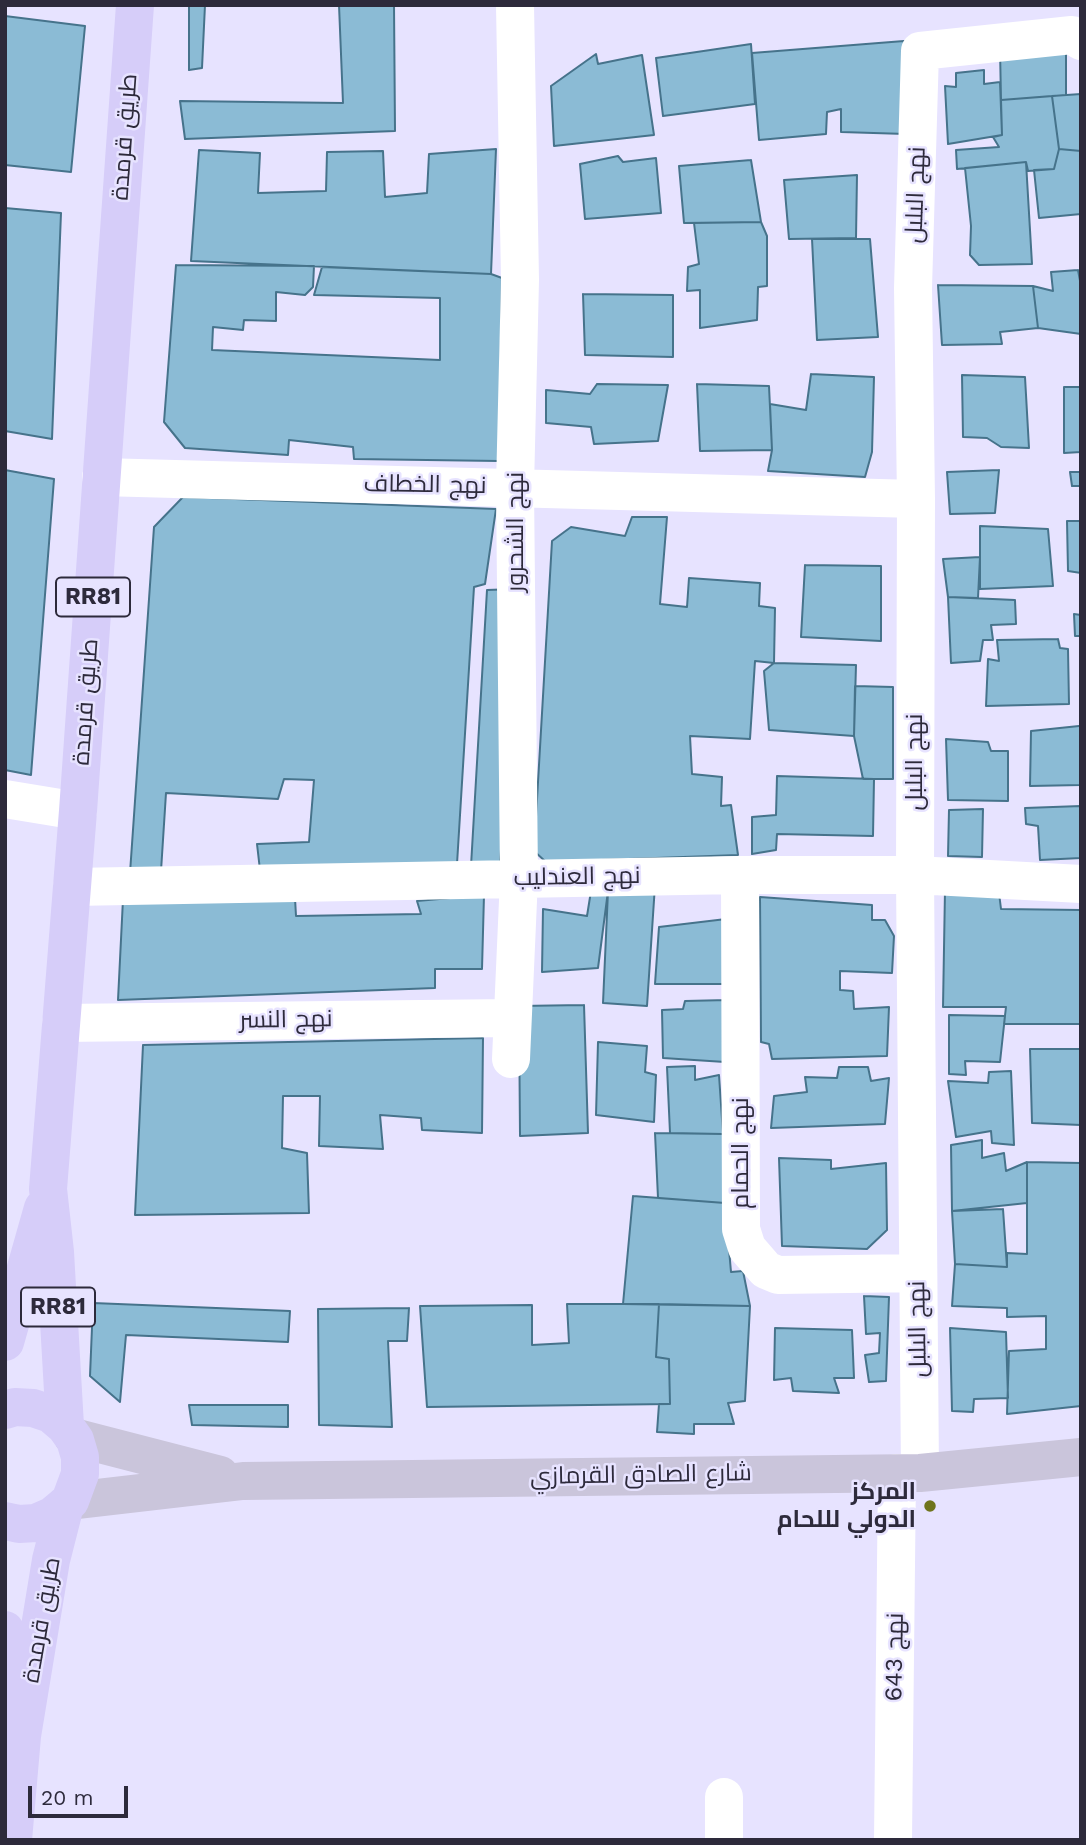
<!DOCTYPE html>
<html>
<head>
<meta charset="utf-8">
<style>
  body { margin:0 }
  #map { position:relative; width:1086px; height:1845px; overflow:hidden; background:#e7e3ff; font-family:"Work Sans",sans-serif }
  canvas { display:block }
  .frame { position:absolute; inset:0; border:7px solid #2d2a3b; pointer-events:none }
  .scale { position:absolute; left:28px; top:1786px; width:100px; height:32px; box-sizing:border-box; border:4px solid #2d2a3b; border-top:0; padding-left:9px; font-size:21px; line-height:24px; white-space:nowrap; color:#2d2a3b; -webkit-text-stroke:5px #e7e3ff; paint-order:stroke }
</style>
</head>
<body>
<div id="map">
<canvas width="1086" height="1845"></canvas>
<div class="frame"></div>
<div class="scale">20 m</div>
</div>
<script>
const context = document.querySelector('canvas').getContext('2d');
context.lineJoin = 'round';
function paint(path, color) { context.fillStyle = color; context.fill(path, 'evenodd'); }
const poly = rows => new Path2D(rows.map(r => 'M' + r).join(''));
function strokePath(path, color, width, dash) { context.strokeStyle = color; context.lineWidth = width; context.lineCap = dash ? 'butt' : 'round'; context.setLineDash(dash || []); context.stroke(path); }
function label(font, color, halo, rows, align = 'center') {
  context.font = font + ' "Work Sans",Cairo,sans-serif'; context.lineWidth = 5; context.setLineDash([]); context.textBaseline = 'middle'; context.strokeStyle = halo; context.fillStyle = color; for (const [text, x, y, turn = 0] of rows) {
    context.save(); context.translate(x, y); context.rotate((+turn || 0) * Math.PI / 180); context.textAlign = isNaN(turn) ? turn : align; if (halo) context.strokeText(text, 0, 0); context.fillText(text, 0, 0); context.restore();
  }
}
const building = poly([
  [205,5,202,68,189,70,189,6,205,5],
  [339,5,394,5,395,131,185,139,180,101,343,103,339,5],
  [5,16,85,26,71,172,5,165,5,16],
  [904,41,906,134,841,132,841,109,827,112,826,134,759,140,752,53,904,41],
  [751,44,755,104,663,116,656,58,751,44],
  [1066,44,1066,95,1001,100,1000,49,1066,44],
  [596,54,598,64,642,55,654,135,554,146,551,86,596,54],
  [984,70,984,84,1000,82,1002,135,948,144,945,86,956,87,956,73,984,70],
  [1081,94,1081,151,1059,149,1052,96,1081,94],
  [1052,96,1059,149,1054,169,1028,171,1026,162,957,169,956,150,999,147,993,137,1002,135,1001,100,1052,96],
  [496,149,491,274,191,261,199,150,260,153,258,193,326,191,327,152,383,151,385,197,427,193,429,154,496,149],
  [1059,149,1081,151,1081,214,1039,218,1034,170,1054,169,1059,149],
  [618,156,623,162,656,158,661,213,585,219,580,164,618,156],
  [751,160,761,222,684,223,679,166,751,160],
  [1026,162,1032,264,979,265,970,255,971,226,965,168,1026,162],
  [857,175,856,238,789,239,784,180,857,175],
  [5,208,61,213,52,439,5,431,5,208],
  [761,222,767,236,767,286,758,287,757,320,700,328,700,290,687,291,688,267,699,264,694,223,761,222],
  [812,239,870,239,878,337,817,340,812,239],
  [176,265,314,266,313,287,305,295,276,292,276,321,244,320,243,330,213,327,212,350,440,360,440,298,314,295,322,267,491,274,502,278,499,461,354,459,353,447,289,440,288,455,185,448,164,422,176,265],
  [1078,270,1081,286,1081,334,1038,328,1033,286,1053,291,1051,272,1078,270],
  [938,285,1033,286,1038,328,1000,332,1002,344,942,345,938,285],
  [583,294,673,295,673,357,585,355,583,294],
  [811,374,874,377,872,452,865,477,768,471,772,450,770,404,806,410,811,374],
  [962,375,1025,377,1029,448,1001,447,987,438,963,437,962,375],
  [597,384,668,385,658,441,594,444,591,427,546,423,546,390,590,394,597,384],
  [697,384,769,386,772,450,700,451,697,384],
  [1064,387,1081,387,1081,452,1064,453,1064,387],
  [5,470,54,479,31,775,5,770,5,470],
  [999,470,995,513,950,514,947,472,999,470],
  [1070,472,1081,472,1081,486,1072,486,1070,472],
  [183,497,496,509,485,584,474,587,457,864,260,870,257,844,309,842,314,780,284,779,278,799,166,793,161,871,130,873,154,527,183,497],
  [632,517,667,517,660,604,687,607,689,578,760,583,759,606,775,608,774,663,755,661,750,739,690,736,692,774,722,777,721,806,731,805,738,855,546,862,534,851,552,541,571,527,625,536,632,517],
  [1067,521,1081,521,1081,573,1068,571,1067,521],
  [980,526,1048,529,1053,586,980,589,980,526],
  [980,557,978,598,948,597,943,559,980,557],
  [805,565,881,566,881,641,801,637,805,565],
  [515,589,500,868,471,866,487,590,515,589],
  [948,597,1015,600,1016,624,991,625,993,640,983,640,980,661,951,663,948,597],
  [1074,614,1081,615,1081,636,1075,636,1074,614],
  [1058,639,1060,648,1068,649,1069,704,986,706,988,659,999,661,997,640,1058,639],
  [774,663,856,665,854,736,769,730,764,671,774,663],
  [855,686,893,687,893,779,863,779,854,736,855,686],
  [1079,726,1081,726,1081,785,1030,786,1031,731,1079,726],
  [946,739,988,742,991,751,1008,751,1008,801,948,800,946,739],
  [777,776,874,779,873,836,777,834,776,850,752,854,752,817,776,815,777,776],
  [1081,806,1081,858,1040,860,1038,826,1026,824,1025,808,1081,806],
  [983,809,982,857,948,856,949,810,983,809],
  [655,885,647,1006,603,1003,608,891,655,885],
  [945,890,999,893,1001,909,1081,910,1081,1024,1004,1024,1006,1007,943,1007,945,890],
  [591,891,608,891,598,968,542,972,543,909,587,916,591,891],
  [484,895,482,969,435,969,435,988,118,1000,123,899,295,898,296,916,421,914,417,901,484,895],
  [760,897,872,905,872,920,885,920,894,936,892,973,840,971,840,990,853,991,854,1009,889,1007,887,1056,772,1059,769,1044,761,1042,760,897],
  [726,919,728,984,655,984,659,927,726,919],
  [728,1000,725,1062,663,1058,662,1010,683,1009,685,1001,728,1000],
  [584,1005,588,1133,520,1136,519,1006,584,1005],
  [949,1015,1005,1016,1000,1062,965,1061,966,1075,949,1074,949,1015],
  [483,1038,482,1133,422,1130,421,1118,380,1115,383,1149,319,1146,320,1096,283,1096,282,1148,307,1153,309,1213,135,1215,143,1045,483,1038],
  [598,1042,647,1046,645,1072,656,1075,654,1122,596,1115,598,1042],
  [1030,1049,1081,1049,1081,1125,1032,1123,1030,1049],
  [695,1066,695,1080,719,1075,723,1134,670,1133,667,1067,695,1066],
  [839,1067,868,1067,871,1081,889,1078,885,1124,771,1128,774,1096,807,1092,805,1077,837,1078,839,1067],
  [1011,1071,1014,1145,992,1143,991,1131,956,1137,948,1081,988,1083,989,1072,1011,1071],
  [655,1133,723,1134,725,1203,658,1198,655,1133],
  [982,1140,982,1158,1004,1153,1006,1171,1027,1162,1027,1203,952,1211,951,1145,982,1140],
  [779,1158,831,1160,831,1169,886,1163,887,1230,867,1249,782,1246,779,1158],
  [1027,1162,1081,1163,1081,1406,1007,1414,1009,1351,1046,1349,1046,1316,1007,1317,1007,1308,952,1306,955,1264,1007,1267,1007,1253,1027,1254,1027,1162],
  [633,1196,725,1203,731,1272,743,1271,750,1306,623,1304,633,1196],
  [1003,1209,1007,1267,955,1264,952,1211,1003,1209],
  [864,1296,889,1297,886,1381,869,1382,865,1355,879,1353,880,1333,866,1334,864,1296],
  [93,1303,290,1311,288,1342,126,1335,120,1402,90,1376,93,1303],
  [567,1304,659,1304,656,1357,669,1359,670,1404,427,1407,420,1306,532,1305,532,1345,569,1343,567,1304],
  [659,1304,750,1306,745,1401,728,1403,734,1424,694,1424,694,1434,657,1432,659,1404,670,1404,669,1359,656,1357,659,1304],
  [409,1308,407,1341,388,1341,392,1427,319,1425,318,1309,409,1308],
  [775,1328,852,1330,854,1378,834,1378,839,1393,793,1391,791,1378,774,1380,775,1328],
  [950,1328,1006,1332,1008,1398,974,1399,973,1412,952,1411,950,1328],
  [189,1405,288,1405,288,1427,192,1425,189,1405]
]);
paint(building, '#8bbbd5');
strokePath(building, '#46738b', 2);
strokePath(poly([
  [101,477,916,499],
  [5,799,78,811],
  [740,875,741,1229,747,1248,766,1270,778,1275,918,1273],
  [72,887,740,875,915,875,1081,884],
  [61,1023,511,1018],
  [511,1059,519,878,515,487,520,280,515,5],
  [920,1473,915,875,916,499,913,288,920,51,1072,35,1081,41],
  [724,1797,724,1840],
  [893,1840,897,1473]
]), '#fff', 38);
strokePath(poly([
  [73,1437,220,1475],
  [70,1501,243,1481,920,1473,1081,1457]
]), '#cac5db', 38);
strokePath(poly([
  [5,1342,43,1208],
  [5,1410,15,1407,33,1408,51,1414,65,1426,75,1440,80,1457,80,1474,70,1501,52,1516,36,1523,19,1524,5,1521],
  [65,1426,55,1252,48,1189,78,811,135,5],
  [5,1630,17,1703],
  [13,1840,22,1736,51,1560,65,1505]
]), '#d6cdf9', 38);
for (const [x, y, r, color] of [
  [930,1506,7,"#6f741c"]
]) { const dot = new Path2D(); dot.arc(x, y, r, 0, 2 * Math.PI); context.fillStyle = color; context.fill(dot); strokePath(dot, '#e7e3ff', 2.5); }
for (const [x, y, w] of [
  [93,597,74],
  [58,1307,74]
]) { const box = new Path2D(); box.roundRect(x - w / 2, y - 19.5, w, 39, 5); context.fillStyle = '#e7e3ff'; context.fill(box); strokePath(box, '#2d2a3b', 2); }
label('bold 23px', '#2d2a3b', null, [
  ["RR81",93,597],
  ["RR81",58,1307]
]);
label('24px', '#2d2a3b', '#e7e3ff', [
  ["طريق قرمدة",125,137,-86],
  ["نهج البلبل",916,195,-88],
  ["نهج الخطاف",425,485,1],
  ["نهج الشحرور",516,532,-90],
  ["طريق قرمدة",86,702,-86],
  ["نهج البلبل",915,762,-90],
  ["نهج العندليب",577,877,-1],
  ["نهج النسر",286,1020,-1],
  ["نهج الحمام",741,1153,-90],
  ["نهج البلبل",918,1329,-91],
  ["شارع الصادق القرمازي",641,1475,-1],
  ["طريق قرمدة",42,1620,-80],
  ["نهج 643",895,1657,-89]
]);
label('bold 24px', '#2d2a3b', '#e7e3ff', [
  ["المركز",916,1492],
  ["الدولي لللحام",916,1520]
], 'right');
</script>
</body>
</html>
